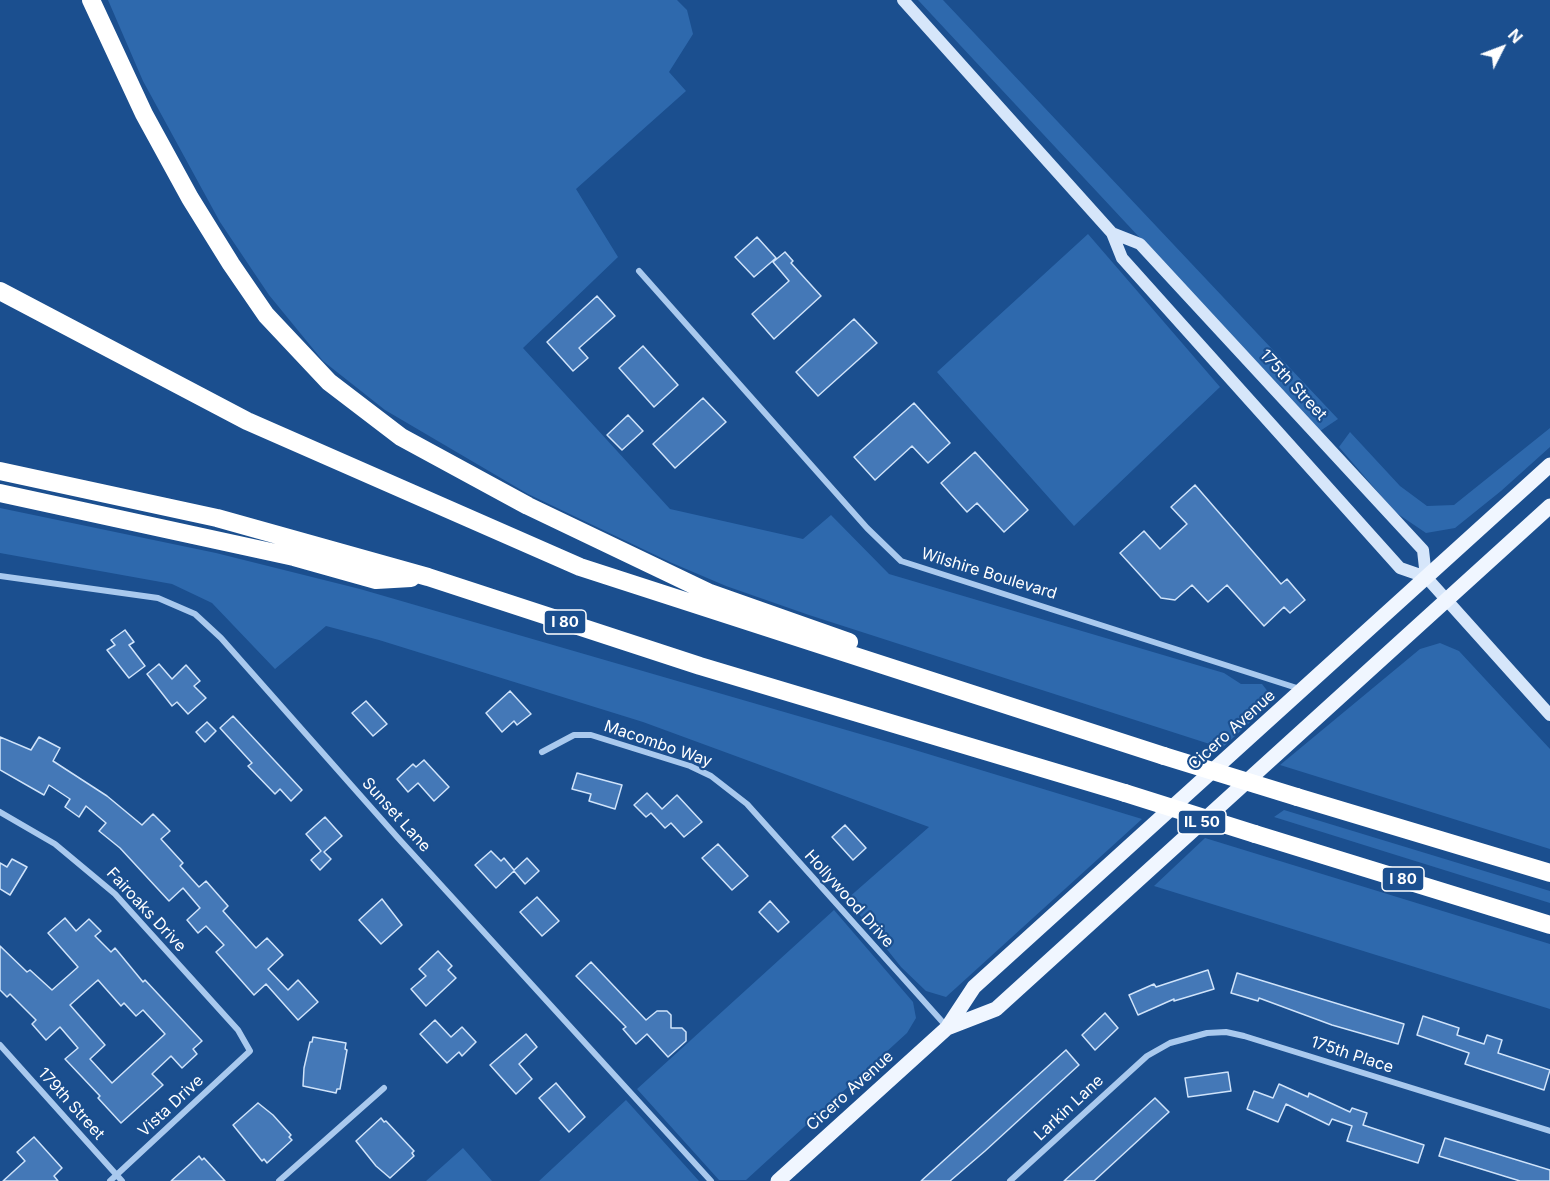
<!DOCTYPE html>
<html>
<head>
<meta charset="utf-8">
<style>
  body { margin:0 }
  #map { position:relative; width:1550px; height:1181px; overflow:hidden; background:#1b4f8f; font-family:Inter,sans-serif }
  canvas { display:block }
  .north { position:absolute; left:1472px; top:18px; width:60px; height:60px; -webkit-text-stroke:4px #1b4f8f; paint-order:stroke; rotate:48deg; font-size:16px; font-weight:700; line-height:24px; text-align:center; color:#fff }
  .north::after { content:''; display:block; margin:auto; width:21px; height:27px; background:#fff; clip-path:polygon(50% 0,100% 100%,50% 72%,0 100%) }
</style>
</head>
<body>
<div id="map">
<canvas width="1550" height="1181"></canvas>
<div class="north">N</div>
</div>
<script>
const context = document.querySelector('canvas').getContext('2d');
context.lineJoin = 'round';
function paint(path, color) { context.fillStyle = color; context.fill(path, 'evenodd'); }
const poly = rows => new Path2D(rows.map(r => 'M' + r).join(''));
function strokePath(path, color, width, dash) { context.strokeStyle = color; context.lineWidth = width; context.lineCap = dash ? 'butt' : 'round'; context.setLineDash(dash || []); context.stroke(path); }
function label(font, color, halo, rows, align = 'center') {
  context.font = font + ' Inter,sans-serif'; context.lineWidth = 4.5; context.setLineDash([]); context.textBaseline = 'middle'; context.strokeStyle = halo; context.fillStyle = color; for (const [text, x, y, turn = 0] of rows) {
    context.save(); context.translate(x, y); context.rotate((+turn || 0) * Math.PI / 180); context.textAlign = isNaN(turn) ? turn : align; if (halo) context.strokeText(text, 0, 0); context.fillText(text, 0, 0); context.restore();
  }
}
paint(poly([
  [108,0,677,0,687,10,693,34,669,72,686,91,576,189,618,257,523,348,670,509,803,539,831,515,889,574,1224,673,1241,684,1262,684,1269,693,1270,704,1222,748,809,615,726,586,672,563,528,494,385,410,323,361,269,295,220,222,143,81],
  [918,0,943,0,1338,419,1320,431],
  [1088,234,1220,387,1074,526,937,372],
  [1550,428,1550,447,1501,491,1455,528,1426,533,1395,512,1339,447,1350,432,1400,486,1427,506,1454,505],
  [0,508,216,553,360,589,905,747,1142,819,946,997,926,991,901,967,847,899,929,827,643,722,379,640,326,626,275,669,212,603,172,584,0,553],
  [1440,643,1459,651,1550,749,1550,849,1280,765,1420,649],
  [1284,810,1550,891,1550,903,1274,817],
  [1205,838,1550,944,1550,1009,1154,886],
  [834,910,913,1002,916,1018,907,1033,746,1180,719,1180,637,1089],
  [626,1100,699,1181,539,1181],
  [463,1148,492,1181,426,1181]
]), '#2e69ad');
const building = poly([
  [757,237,776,258,754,277,735,257,757,237],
  [785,252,793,261,791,263,821,296,774,339,752,314,789,281,773,262,785,252],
  [597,296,615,316,579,348,588,358,573,371,547,342,597,296],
  [854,319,877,343,818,396,796,372,854,319],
  [643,346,678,385,654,407,619,368,643,346],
  [703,398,726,422,675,468,653,444,703,398],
  [914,403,950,443,928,463,912,446,875,480,854,457,914,403],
  [628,415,643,431,622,450,607,435,628,415],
  [975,452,1028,510,1004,532,977,503,967,512,941,483,975,452],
  [1195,485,1281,584,1287,579,1305,600,1290,613,1284,607,1264,626,1227,585,1208,602,1192,585,1175,600,1161,598,1120,553,1144,531,1160,549,1187,524,1171,507,1195,485],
  [125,630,134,642,129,645,145,666,129,678,107,650,115,645,111,640,125,630],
  [159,664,172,679,186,665,200,681,194,686,206,698,188,714,177,702,172,706,147,674,159,664],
  [510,691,531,714,517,725,514,721,502,732,486,713,510,691],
  [366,701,387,724,373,736,352,713,366,701],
  [233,716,302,790,291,801,280,789,275,794,248,766,252,763,220,728,233,716],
  [207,722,216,731,205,742,196,732,207,722],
  [0,737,31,750,39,737,60,748,53,761,107,796,142,825,153,814,170,831,161,839,183,863,180,866,199,887,206,881,228,906,223,911,256,948,267,938,283,955,268,969,288,990,298,980,318,1002,298,1020,266,984,254,995,216,952,224,945,206,926,198,933,187,920,200,908,183,888,169,901,120,848,99,831,106,823,86,806,79,817,65,807,70,799,49,785,44,795,0,770,0,737],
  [424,760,449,787,434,801,418,783,408,792,397,779,413,764,416,767,424,760],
  [577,773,622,785,615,809,589,801,591,794,572,789,577,773],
  [647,793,662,809,677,795,702,822,684,837,671,823,665,828,651,813,646,817,634,805,647,793],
  [325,817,342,836,324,852,331,859,320,870,311,860,321,851,306,834,325,817],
  [845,825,866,848,853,860,832,837,845,825],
  [718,844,748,876,732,890,702,858,718,844],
  [491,851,501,861,504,858,514,870,527,858,539,871,525,884,514,871,496,888,475,865,491,851],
  [12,859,27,867,10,895,0,889,0,863,7,867,12,859],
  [537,897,559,921,542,936,520,912,537,897],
  [382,899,402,925,381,944,359,920,382,899],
  [770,901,789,922,778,932,759,912,770,901],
  [65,918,76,931,89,919,101,931,95,936,111,952,115,948,143,982,145,980,202,1041,193,1049,197,1054,182,1068,171,1056,152,1074,163,1085,121,1123,98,1098,100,1096,65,1059,78,1048,60,1027,46,1040,32,1024,36,1020,10,994,7,997,0,990,0,946,27,972,30,970,52,990,78,967,48,933,65,918],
  [98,980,121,1006,124,1003,136,1016,143,1010,165,1034,112,1083,90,1059,105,1045,70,1005,98,980],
  [438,951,452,966,448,970,456,978,426,1006,411,989,426,976,419,969,438,951],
  [591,962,646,1020,657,1011,667,1011,671,1015,671,1028,682,1028,686,1032,686,1041,668,1057,647,1034,636,1044,623,1029,626,1027,576,976,591,962],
  [1208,970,1214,989,1174,1001,1174,999,1138,1015,1129,995,1154,984,1156,987,1208,970],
  [1237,973,1404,1024,1398,1044,1332,1025,1259,998,1258,1001,1231,993,1237,973],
  [1105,1013,1118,1028,1095,1050,1082,1035,1105,1013],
  [1423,1016,1459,1028,1457,1035,1484,1044,1487,1035,1502,1040,1498,1053,1550,1070,1544,1090,1465,1064,1469,1053,1417,1035,1423,1016],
  [435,1020,451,1037,462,1027,476,1042,462,1056,459,1052,447,1063,420,1034,435,1020],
  [526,1034,537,1047,519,1064,532,1079,516,1094,490,1065,526,1034],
  [313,1037,346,1043,345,1049,347,1050,340,1089,337,1089,336,1093,303,1086,304,1068,310,1042,312,1042,313,1037],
  [1066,1050,1079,1065,985,1151,950,1181,921,1181,1066,1050],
  [1228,1072,1231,1091,1188,1097,1185,1078,1228,1072],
  [556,1083,585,1117,569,1132,539,1098,556,1083],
  [1279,1084,1308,1097,1309,1093,1350,1112,1352,1108,1367,1113,1363,1125,1424,1145,1418,1163,1347,1141,1352,1126,1332,1119,1329,1125,1286,1104,1278,1122,1247,1109,1254,1091,1273,1098,1279,1084],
  [1155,1098,1169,1112,1094,1181,1064,1181,1155,1098],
  [258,1103,273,1115,291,1135,289,1137,292,1140,267,1163,264,1159,262,1161,233,1125,258,1103],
  [381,1118,384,1122,386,1121,414,1151,412,1153,414,1156,390,1178,376,1166,356,1141,381,1118],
  [34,1137,62,1168,54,1176,58,1181,3,1181,25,1161,17,1152,34,1137],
  [1445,1138,1550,1170,1550,1181,1520,1181,1439,1156,1445,1138],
  [199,1156,202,1160,204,1158,225,1181,171,1181,199,1156]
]);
paint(building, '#4478b7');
strokePath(building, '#cfe3fa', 1.5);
strokePath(poly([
  [639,271,867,528,901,561,1300,689],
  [0,576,158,598,195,614,221,638,398,838,711,1181],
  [542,752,574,735,591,735,690,766,711,776,747,804,947,1027],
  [0,812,55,844,115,894,238,1030,250,1051,110,1181],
  [0,1045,122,1181],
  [279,1181,384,1088],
  [1010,1181,1147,1056,1170,1043,1207,1033,1226,1032,1244,1036,1550,1131]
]), '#a9c9ee', 6);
strokePath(poly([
  [903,0,1112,233,1122,258,1400,568,1426,577,1550,715],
  [1112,233,1140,244,1423,550,1426,577]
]), '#d6e6fa', 12);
strokePath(poly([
  [947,1028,996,1009,1550,506],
  [778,1181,947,1028,974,987,1550,465]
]), '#f0f6ff', 15);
strokePath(poly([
  [91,0,144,114,190,198,231,264,266,315,329,382,401,437,528,506,710,593,849,642],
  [0,291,247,421,580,567,1164,756],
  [0,471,217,518,428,577,700,666,1125,793],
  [0,493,294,557,376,580,411,578],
  [1297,797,1550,873],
  [1255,834,1550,925]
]), '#fff', 18);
strokePath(poly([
  [1164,756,1297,797],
  [1125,793,1255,834]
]), '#fff', 18);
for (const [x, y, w] of [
  [565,622,42],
  [1202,822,48],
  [1403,879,42]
]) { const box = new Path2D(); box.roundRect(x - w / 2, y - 12, w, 24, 4.5); context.fillStyle = '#1b4f8f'; context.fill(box); strokePath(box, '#fff', 1.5); }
label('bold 15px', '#fff', null, [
  ["I 80",565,622],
  ["IL 50",1202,822],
  ["I 80",1403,879]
]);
label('16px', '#fff', '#1b4f8f', [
  ["175th Street",1293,385,47],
  ["Wilshire Boulevard",989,574,17],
  ["Cicero Avenue",1232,730,-42],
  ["Macombo Way",658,744,19],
  ["Sunset Lane",396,815,48],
  ["Hollywood Drive",849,899,48],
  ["Fairoaks Drive",146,910,47],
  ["175th Place",1352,1055,18],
  ["Cicero Avenue",850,1091,-42],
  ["179th Street",71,1104,48],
  ["Vista Drive",171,1106,-43],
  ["Larkin Lane",1069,1108,-43]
]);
</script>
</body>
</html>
